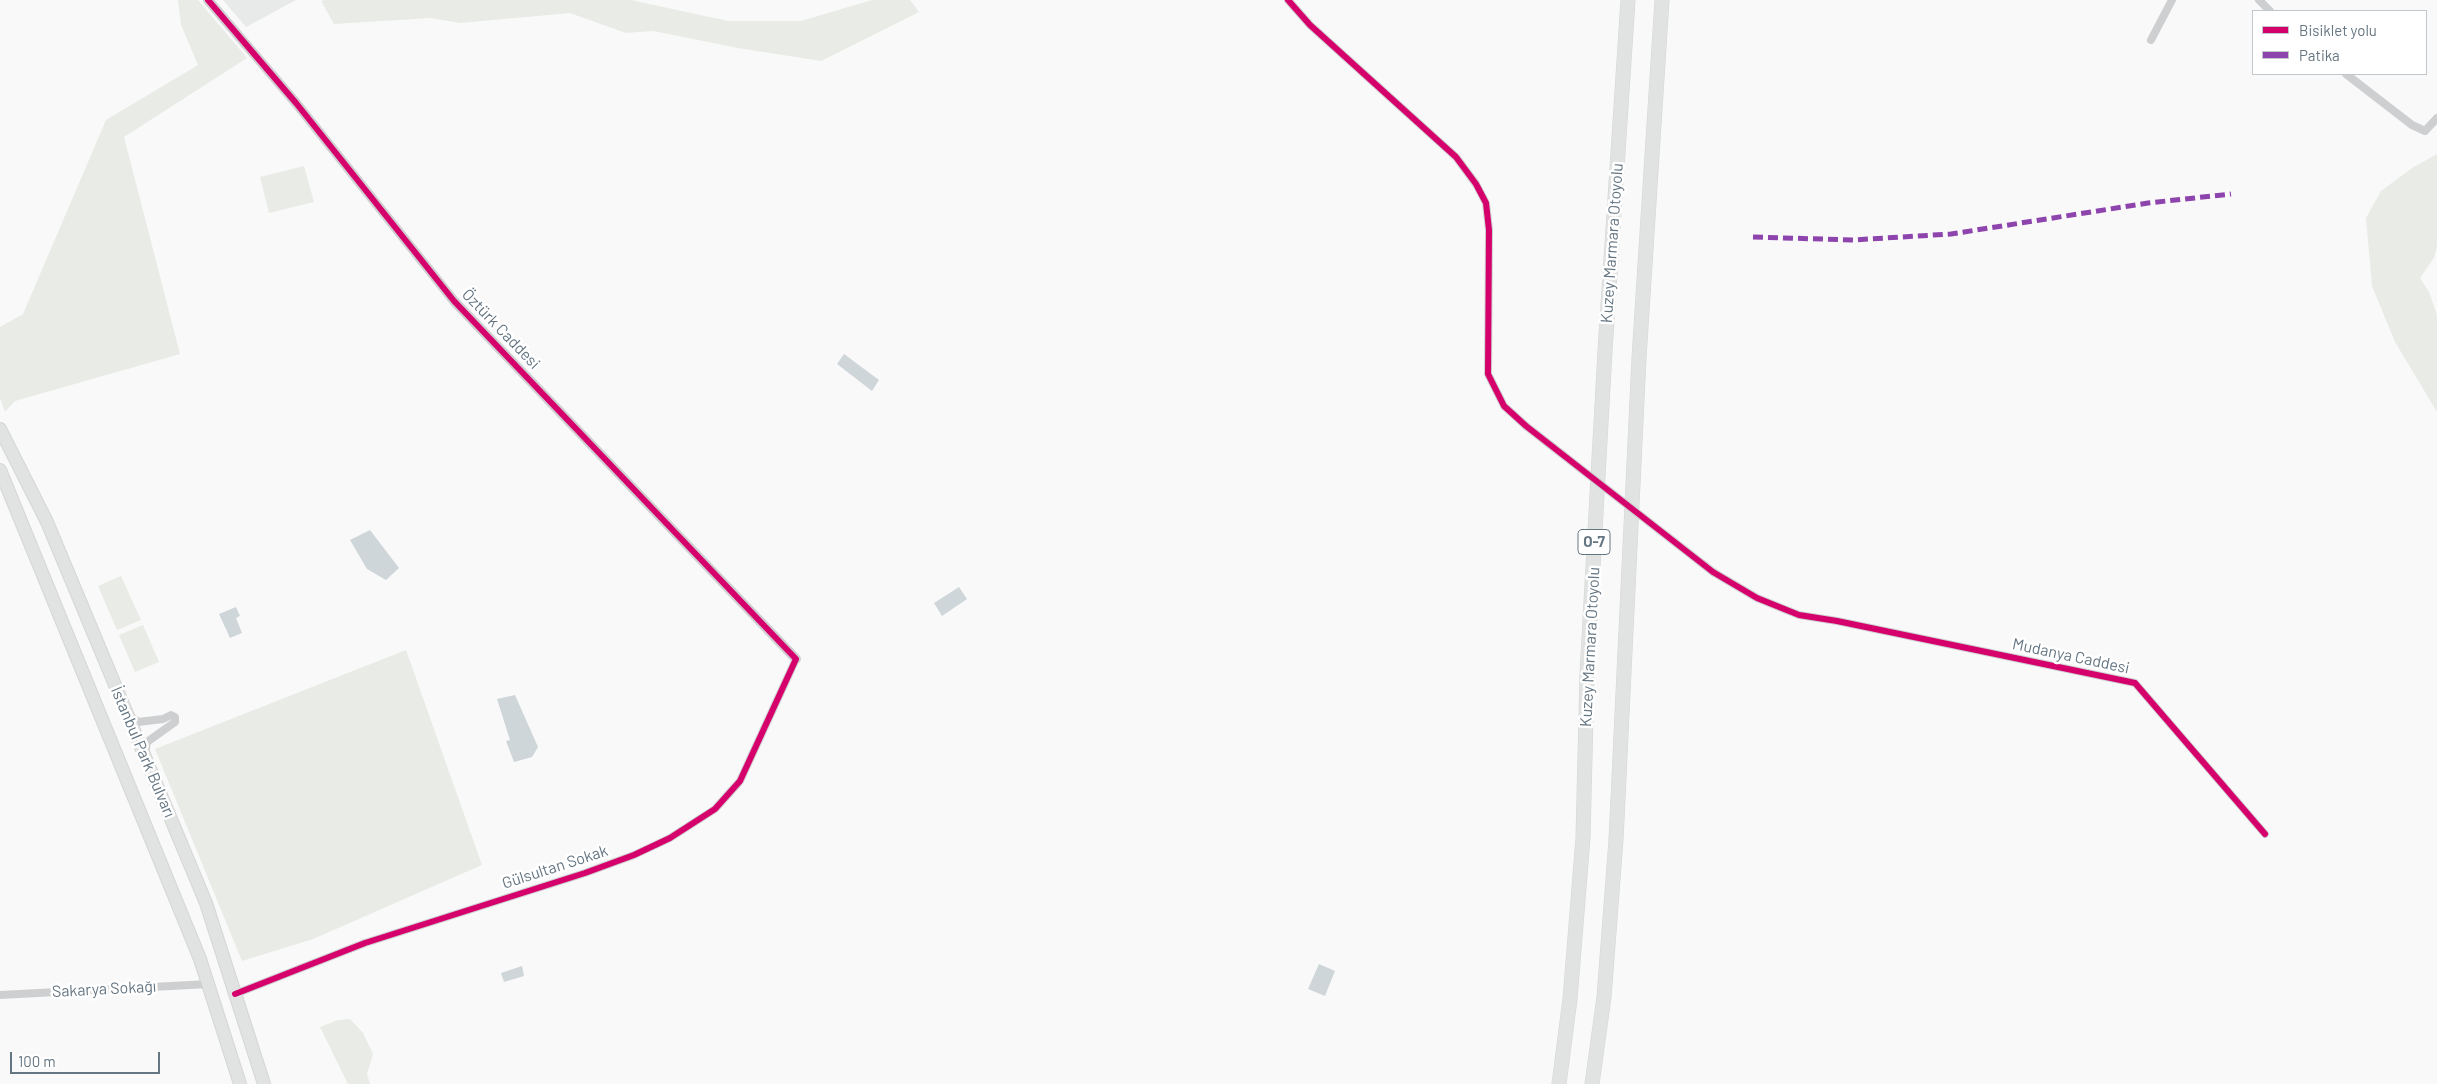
<!DOCTYPE html>
<html>
<head>
<meta charset="utf-8">
<style>
  body { margin:0 }
  #map { position:relative; width:2437px; height:1084px; overflow:hidden; background:#f9f9f9; font-family:Barlow,sans-serif }
  canvas { display:block }
  .legend { position:absolute; left:2252px; top:10px; width:175px; height:65px; box-sizing:border-box; background:#fff; border:1px solid #c1c8cd; margin:0; padding:6px 9px; list-style:none; font-size:15px; color:#657683 }
  .legend li { display:flex; align-items:center; gap:10px; height:25px }
  .legend b { width:25px; border:1px solid #c1c8cd }
  .scale { position:absolute; left:10px; top:1052px; width:150px; height:22px; box-sizing:border-box; border:2px solid #657683; border-top:0; padding-left:6px; font-size:15px; line-height:18px; white-space:nowrap; color:#657683; -webkit-text-stroke:4px #fff; paint-order:stroke }
</style>
</head>
<body>
<div id="map">
<canvas width="2437" height="1084"></canvas>
<ul class="legend">
<li><b style="height:6px;background:#d6006c"></b>Bisiklet yolu</li>
<li><b style="height:6px;background:#8e44ad"></b>Patika</li>
</ul>
<div class="scale">100 m</div>
</div>
<script>
const context = document.querySelector('canvas').getContext('2d');
context.lineJoin = 'round';
function paint(path, color) { context.fillStyle = color; context.fill(path, 'evenodd'); }
const poly = rows => new Path2D(rows.map(r => 'M' + r).join(''));
function strokePath(path, color, width, dash) { context.strokeStyle = color; context.lineWidth = width; context.lineCap = dash ? 'butt' : 'round'; context.setLineDash(dash || []); context.stroke(path); }
function label(font, color, halo, rows, align = 'center') {
  context.font = font + ' Barlow,sans-serif'; context.lineWidth = 5; context.setLineDash([]); context.textBaseline = 'middle'; context.strokeStyle = halo; context.fillStyle = color; for (const [text, x, y, turn = 0] of rows) {
    context.save(); context.translate(x, y); context.rotate((+turn || 0) * Math.PI / 180); context.textAlign = isNaN(turn) ? turn : align; if (halo) context.strokeText(text, 0, 0); context.fillText(text, 0, 0); context.restore();
  }
}
paint(poly([
  [223,0,296,0,246,27]
]), '#e8e9e9');
paint(poly([
  [178,0,198,0,247,58,124,137,180,354,15,401,5,412,0,398,0,327,23,314,106,120,198,65,181,25],
  [325,0,631,0,728,21,801,21,872,0,910,0,919,12,821,61,738,48,653,31,626,33,570,13,460,23,431,18,334,24,321,1],
  [2437,154,2437,246,2434,258,2420,278,2429,292,2437,315,2437,412,2395,342,2372,286,2366,218,2381,191,2412,168],
  [304,166,314,202,269,213,260,177],
  [121,576,141,620,117,630,98,586],
  [143,625,159,662,135,672,119,635],
  [406,650,482,865,313,939,242,961,155,749],
  [350,1019,363,1033,373,1054,367,1074,370,1084,348,1084,320,1027,338,1020]
]), '#e8ebe6');
paint(poly([
  [844,354,879,380,872,391,837,364],
  [370,530,399,568,386,580,367,569,350,540],
  [959,587,967,599,942,616,934,603],
  [236,607,240,616,236,618,242,633,230,638,219,614],
  [515,695,538,747,532,757,514,762,506,741,510,740,497,699],
  [1319,964,1335,971,1325,996,1308,989],
  [522,966,524,976,504,982,501,973]
]), '#ced6d9');
const trunk = poly([
  [0,429,47,522,206,903,264,1084],
  [0,470,200,959,240,1084]
]);
const motorway = poly([
  [1559,1084,1570,999,1583,838,1587,674,1605,351,1628,0],
  [1592,1084,1604,997,1616,840,1639,358,1662,0]
]);
strokePath(trunk, '#d5d6d6', 14);
strokePath(motorway, '#d5d6d6', 15);
strokePath(poly([
  [1288,0,1310,25,1456,157,1476,184,1486,203,1489,230,1488,374,1504,406,1526,426],
  [2259,0,2270,11],
  [2151,40,2172,0],
  [2346,74,2412,125,2425,131,2437,118],
  [1713,572,1757,598,1799,615,1837,621,2135,683,2265,834],
  [129,715,138,722,163,719,171,715,175,717,175,722,147,742,145,753],
  [235,994,365,943,585,873,634,855,670,838,715,809,740,781,796,659],
  [0,995,209,984]
]), '#cecfd0', 8);
strokePath(poly([
  [208,0,296,103,454,301,796,659]
]), '#cecfd0', 10);
strokePath(trunk, '#e1e2e2', 12);
strokePath(motorway, '#e1e2e2', 14);
strokePath(poly([
  [1526,426,1713,572]
]), '#cecfd0', 8);
strokePath(poly([
  [1753,237,1853,240,1951,234,2148,203,2231,194]
]), '#8e44ad', 5, [10, 5]);
strokePath(poly([
  [208,0,296,103,454,301,796,659,740,781,715,809,670,838,634,855,585,873,365,943,235,994],
  [1288,0,1310,25,1456,157,1476,184,1486,203,1489,230,1488,374,1504,406,1526,426,1713,572,1757,598,1799,615,1837,621,2135,683,2265,834]
]), '#d6006c', 6);
for (const [x, y, w] of [
  [1594,542,32]
]) { const box = new Path2D(); box.roundRect(x - w / 2, y - 12.5, w, 25, 4); context.fillStyle = '#fff'; context.fill(box); strokePath(box, '#657683', 1); }
label('bold 15px', '#657683', null, [
  ["O-7",1594,542]
]);
label('16px', '#657683', '#fff', [
  ["Kuzey Marmara Otoyolu",1612,243,-86],
  ["Öztürk Caddesi",501,329,46],
  ["Kuzey Marmara Otoyolu",1590,647,-87],
  ["Mudanya Caddesi",2071,656,12],
  ["İstanbul Park Bulvarı",143,752,67],
  ["Gülsultan Sokak",555,867,-18],
  ["Sakarya Sokağı",104,989,-3]
]);
</script>
</body>
</html>
